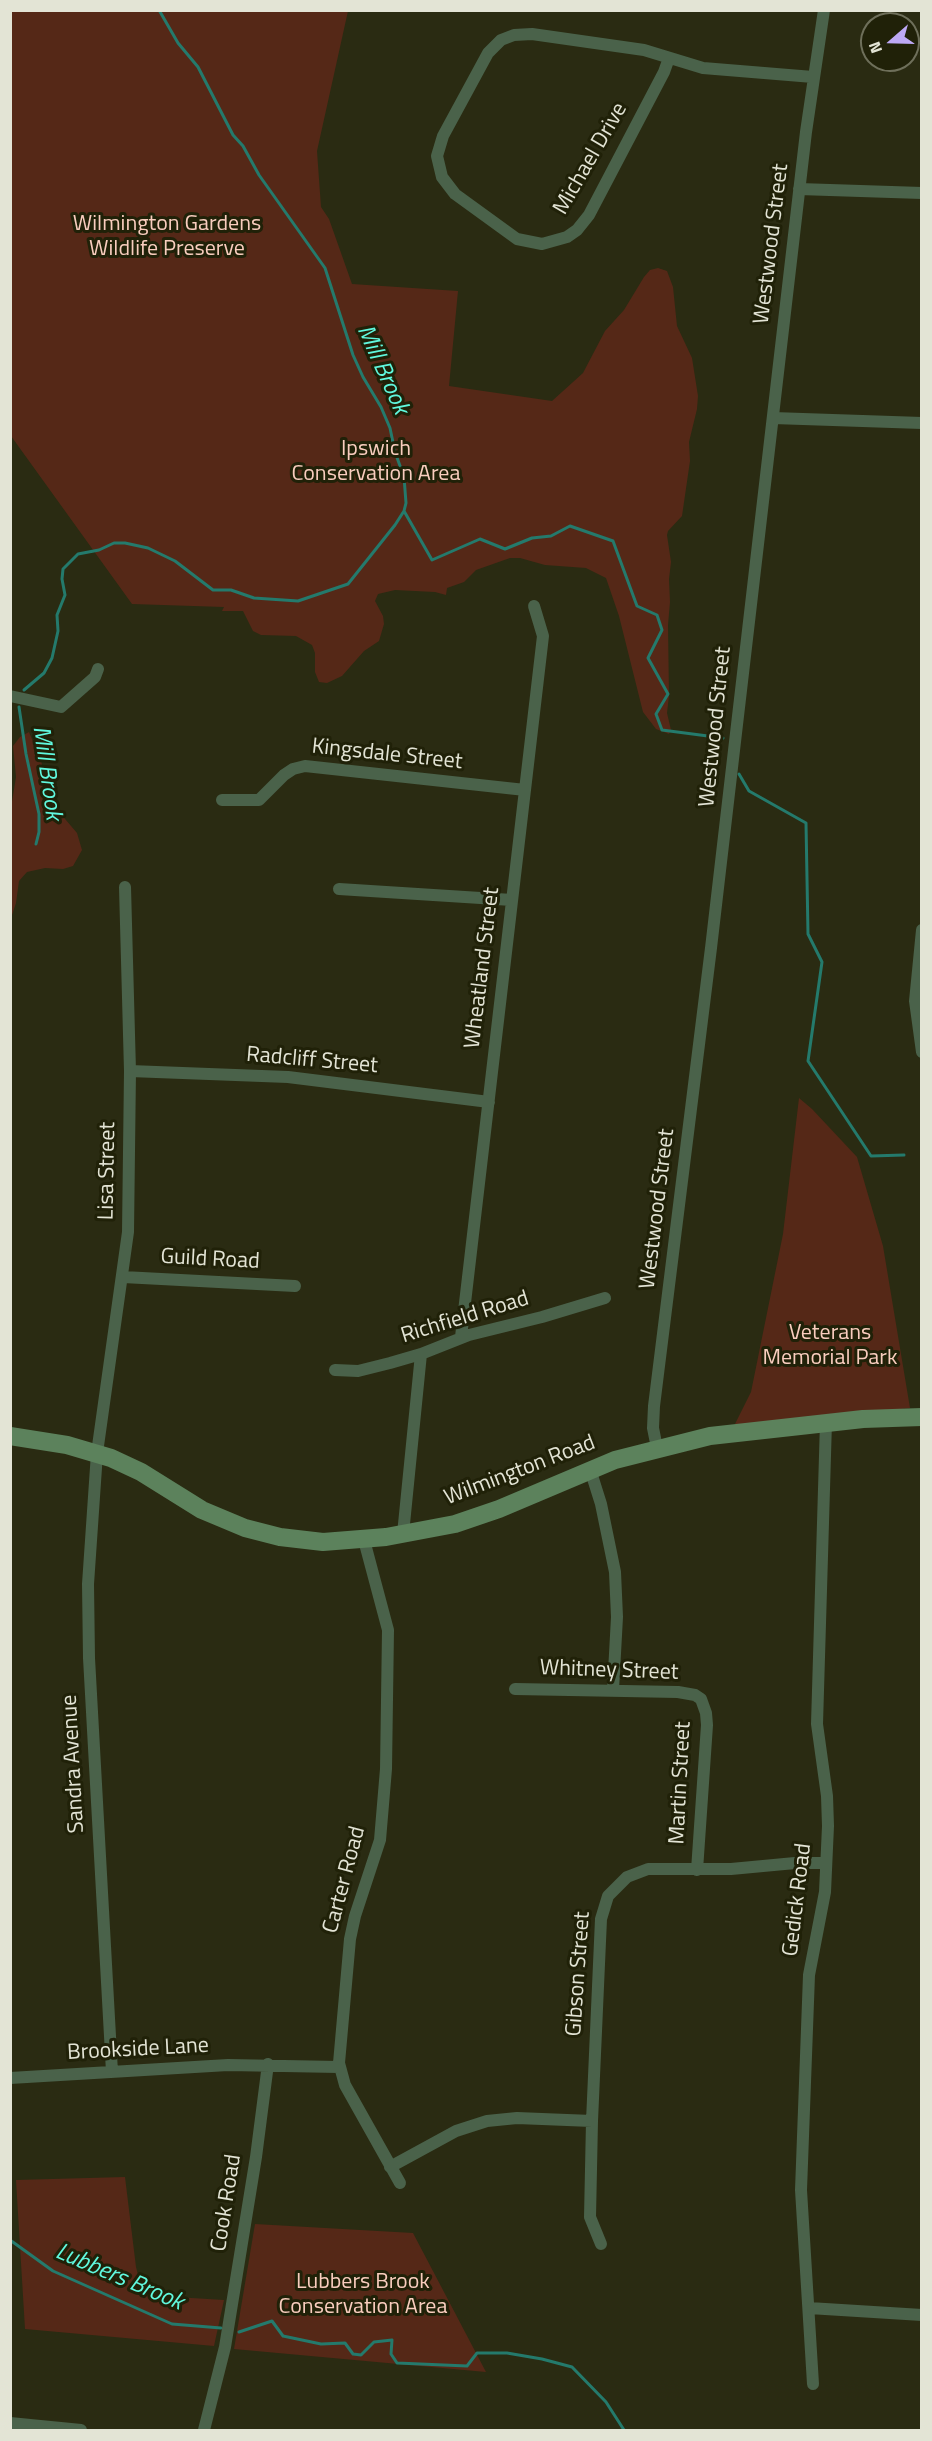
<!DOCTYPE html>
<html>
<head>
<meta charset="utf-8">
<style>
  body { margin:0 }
  #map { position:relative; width:932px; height:2441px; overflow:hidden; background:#2a2b12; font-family:"Titillium Web",sans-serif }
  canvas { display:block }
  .frame { position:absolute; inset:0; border:12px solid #e3e4d5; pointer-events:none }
  .north { position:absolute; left:860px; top:12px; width:60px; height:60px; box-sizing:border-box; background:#202108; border:2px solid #6e6f5a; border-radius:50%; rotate:250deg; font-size:16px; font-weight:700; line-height:24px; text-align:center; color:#e3e4d5 }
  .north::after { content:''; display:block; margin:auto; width:21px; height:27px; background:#bda9f5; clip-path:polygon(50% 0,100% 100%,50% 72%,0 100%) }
</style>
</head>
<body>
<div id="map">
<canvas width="932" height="2441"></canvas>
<div class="frame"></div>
<div class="north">N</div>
</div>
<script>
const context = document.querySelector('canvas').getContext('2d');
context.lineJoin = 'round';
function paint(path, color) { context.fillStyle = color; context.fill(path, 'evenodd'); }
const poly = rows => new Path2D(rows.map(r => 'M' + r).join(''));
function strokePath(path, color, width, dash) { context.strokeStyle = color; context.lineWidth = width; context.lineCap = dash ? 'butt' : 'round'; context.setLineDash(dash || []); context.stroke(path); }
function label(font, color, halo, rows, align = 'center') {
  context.font = font + ' "Titillium Web",sans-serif'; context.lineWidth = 6; context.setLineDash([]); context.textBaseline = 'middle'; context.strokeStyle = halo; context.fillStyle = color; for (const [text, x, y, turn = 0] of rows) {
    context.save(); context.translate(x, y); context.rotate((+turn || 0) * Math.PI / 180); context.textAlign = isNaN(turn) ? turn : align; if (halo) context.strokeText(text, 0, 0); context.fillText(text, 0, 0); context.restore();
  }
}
paint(poly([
  [10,11,348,11,317,151,321,207,329,219,352,284,458,291,449,386,552,401,583,373,605,331,624,310,644,277,650,270,658,268,667,271,673,287,677,326,692,358,698,396,697,409,689,442,690,461,682,516,668,531,667,535,671,562,669,579,670,602,668,625,669,696,667,713,671,730,669,734,656,729,643,712,619,616,606,578,586,568,545,565,520,558,510,558,476,570,464,582,447,588,446,595,435,592,395,590,378,594,375,601,383,616,384,624,379,641,364,651,342,676,327,683,319,682,315,672,315,653,312,645,296,636,261,635,253,631,243,611,222,611,224,607,132,604,11,436],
  [29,732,41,761,54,806,77,833,82,850,73,866,63,869,45,868,27,872,19,881,16,903,11,918,10,814,16,777,13,746,20,737],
  [799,1098,812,1109,857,1157,883,1246,910,1408,737,1426,735,1424,751,1392,783,1234],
  [125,2177,136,2267,143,2295,224,2300,214,2346,25,2329,16,2180],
  [255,2224,413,2233,486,2372,234,2349]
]), '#552817');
strokePath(poly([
  [404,511,432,560,480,539,505,549,532,538,551,536,570,526,613,541,637,606,657,615,662,630,648,658,668,694,656,714,662,730,723,738],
  [24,690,44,673,52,658,58,631,57,615,65,595,62,579,63,569,78,554,99,550,114,543,125,543,148,548,175,561,213,590,231,590,254,598,298,601,348,584,395,525,404,511,406,503,404,477,395,452,390,428,381,407,363,377,353,355,325,268,259,175,243,146,233,135,198,67,178,43,159,10],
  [19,707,26,754,39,814,39,832,36,844],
  [739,774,749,791,806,823,808,934,822,962,808,1061,871,1156,904,1155],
  [10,2240,53,2271,172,2324,221,2328],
  [239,2332,272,2321,283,2336,321,2344,345,2343,353,2354,361,2355,374,2342,392,2340,391,2354,397,2363,467,2366,477,2353,507,2353,542,2359,572,2367,606,2402,624,2430]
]), '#247a6c', 3);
strokePath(poly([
  [669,58,664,72,589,215,577,230,567,237,542,244,517,239,455,194,442,177,437,156,443,136,488,53,501,40,514,35,532,34,644,50,703,68,813,77],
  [799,189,922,193],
  [773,418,922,423],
  [10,696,61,707,95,677,98,669],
  [222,800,259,800,284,775,293,769,305,766,525,790],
  [339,889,512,900],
  [922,930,915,1001,922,1052],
  [130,1071,288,1077,489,1102],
  [123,1277,295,1286],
  [461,1337,543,636,534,606],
  [335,1370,358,1371,390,1363,421,1354,469,1335,542,1317,605,1298],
  [657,1448,653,1428,654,1406,711,948,806,132,824,10],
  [590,1469,601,1504,615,1572,617,1617,613,1690],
  [403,1534,421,1354],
  [364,1540,388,1630,386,1769,380,1840,355,1916,350,1939,339,2063,345,2085,400,2183],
  [515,1689,678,1692,695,1695,701,1699,706,1713,707,1725,697,1870],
  [112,2072,89,1658,88,1584,97,1453,128,1232,130,1071,125,887],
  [10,2078,228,2065,339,2067],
  [390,2167,456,2131,487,2121,517,2118,592,2121],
  [601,2244,590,2217,592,2121,601,1919,608,1896,627,1877,648,1869,731,1869,795,1863,826,1863],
  [809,2308,922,2315],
  [813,2384,801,2190,809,1975,825,1892,828,1826,827,1796,817,1724,826,1422],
  [10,2423,81,2430],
  [204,2430,225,2347,256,2157,268,2064]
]), '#4a624a', 12);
strokePath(poly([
  [10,1436,67,1445,111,1458,141,1472,202,1510,245,1528,280,1537,323,1542,386,1537,455,1524,499,1509,615,1460,710,1436,863,1419,922,1417]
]), '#5c825c', 18);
label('22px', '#e3e4d5', '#202108', [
  ["Michael Drive",591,159,-60],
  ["Westwood Street",772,244,-83],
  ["Westwood Street",716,727,-84],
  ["Kingsdale Street",387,755,6],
  ["Wheatland Street",483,968,-83],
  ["Radcliff Street",312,1061,5],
  ["Lisa Street",108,1171,-89],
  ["Westwood Street",658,1209,-83],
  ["Guild Road",210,1260,3],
  ["Richfield Road",465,1318,-17],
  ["Wilmington Road",520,1471,-21],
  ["Whitney Street",609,1671,2],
  ["Sandra Avenue",74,1764,-93],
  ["Martin Street",681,1783,-87],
  ["Carter Road",345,1880,-75],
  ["Gedick Road",798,1900,-83],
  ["Gibson Street",579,1974,-86],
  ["Brookside Lane",138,2050,-3],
  ["Cook Road",227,2203,-81]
]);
label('22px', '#f9cdbe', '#202108', [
  ["Wilmington Gardens",167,225],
  ["Wildlife Preserve",167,250],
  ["Ipswich",376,450],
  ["Conservation Area",376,475],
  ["Veterans",830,1334],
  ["Memorial Park",830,1359],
  ["Lubbers Brook",363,2283],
  ["Conservation Area",363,2308]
]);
label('italic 24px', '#60f8de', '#202108', [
  ["Mill Brook",382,370,66],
  ["Mill Brook",46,773,82],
  ["Lubbers Brook",119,2278,23]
]);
</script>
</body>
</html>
